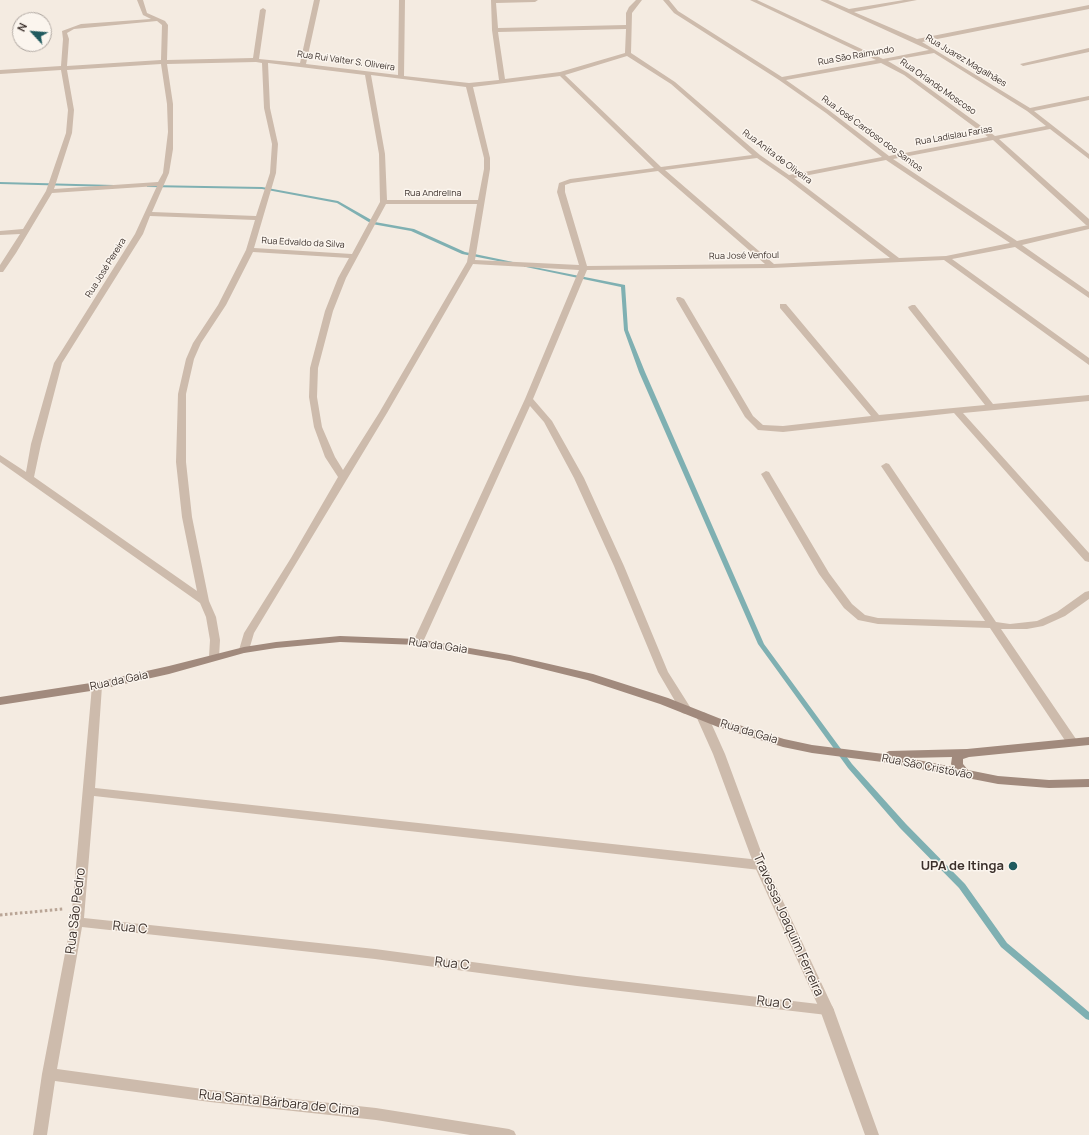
<!DOCTYPE html>
<html>
<head>
<meta charset="utf-8">
<style>
  body { margin:0 }
  #map { position:relative; width:1089px; height:1135px; overflow:hidden; background:#f4ebe1; font-family:Manrope,sans-serif }
  canvas { display:block }
  .north { position:absolute; left:12px; top:12px; width:40px; height:40px; box-sizing:border-box; background:#fbf5ee; border:1px solid #aea6a0; border-radius:50%; rotate:296deg; font-size:11px; font-weight:700; line-height:16px; text-align:center; color:#3b302b }
  .north::after { content:''; display:block; margin:auto; width:14px; height:18px; background:#1f5a5e; clip-path:polygon(50% 0,100% 100%,50% 72%,0 100%) }
</style>
</head>
<body>
<div id="map">
<canvas width="1089" height="1135"></canvas>
<div class="north">N</div>
</div>
<script>
const context = document.querySelector('canvas').getContext('2d');
context.lineJoin = 'round';
const poly = rows => new Path2D(rows.map(r => 'M' + r).join(''));
function paint(path, color) { context.fillStyle = color; context.fill(path, 'evenodd'); }
function strokePath(path, color, width, dash) { context.strokeStyle = color; context.lineWidth = width; context.lineCap = dash ? 'butt' : 'round'; context.setLineDash(dash || []); context.stroke(path); }
function label(font, color, halo, rows, align = 'center') {
  context.font = font + ' Manrope,sans-serif'; context.lineWidth = 3; context.setLineDash([]); context.textBaseline = 'middle'; context.strokeStyle = halo; context.fillStyle = color; for (const [text, x, y, turn = 0] of rows) {
    context.save(); context.translate(x, y); context.rotate((+turn || 0) * Math.PI / 180); context.textAlign = isNaN(turn) ? turn : align; if (halo) context.strokeText(text, 0, 0); context.fillText(text, 0, 0); context.restore();
  }
}
paint(poly([
  [0,182,114,185,116,186,114,187,0,184,0,182],
  [147,185,262,187,338,201,375,222,414,229,465,252,513,262,515,263,513,264,462,254,411,231,372,224,337,203,262,189,148,187,147,187,147,185],
  [524,265,625,285,628,330,645,372,764,644,852,764,906,824,965,884,1007,943,1089,1012,1089,1020,1086,1019,1001,947,959,888,900,828,848,768,758,644,639,372,624,330,621,287,526,267,524,267,524,265]
]), '#7fb0b2');
strokePath(poly([
  [0,915,63,909]
]), '#b9a596', 3, [2.5, 2.5]);
paint(poly([
  [137,0,143,0,147,13,165,21,168,25,167,60,253,58,260,10,263,8,266,10,259,59,300,63,314,0,320,0,306,64,398,75,399,0,405,0,404,76,469,83,499,80,492,30,491,0,538,0,535,2,496,3,498,28,626,25,626,13,629,7,636,0,642,0,632,13,631,53,675,82,760,155,789,175,882,157,826,113,779,80,674,13,663,0,669,0,678,11,782,77,876,60,750,0,757,0,883,59,929,50,820,0,828,0,849,9,904,0,917,0,854,12,917,39,1089,5,1089,9,922,42,1030,108,1089,96,1089,100,1034,111,1089,154,1089,159,1050,129,999,139,1089,219,1089,229,1022,245,1089,292,1089,298,1015,247,952,259,1089,358,1089,365,944,260,772,268,587,270,533,399,552,421,584,478,624,566,668,672,692,710,690,713,686,714,682,713,658,672,614,566,574,478,544,422,530,406,423,642,418,645,413,642,525,399,579,270,473,264,387,413,254,633,249,650,244,653,240,652,239,650,244,633,291,558,338,477,325,457,314,427,309,397,310,368,325,311,338,278,349,258,253,252,226,305,201,343,194,359,186,394,186,462,192,517,209,601,216,617,220,640,219,657,218,659,210,659,209,657,210,640,206,617,200,603,0,462,0,455,26,472,31,444,54,363,135,234,157,186,52,193,16,253,3,272,0,272,0,265,20,234,0,235,0,231,23,229,46,191,66,133,68,110,61,70,0,74,0,70,61,66,63,39,62,31,81,24,151,19,143,15,137,0],
  [157,21,162,25,161,60,67,66,69,39,67,33,74,29,157,21],
  [626,29,625,53,560,72,505,79,498,32,626,29],
  [934,53,1027,111,1046,126,995,136,908,73,888,61,934,53],
  [627,56,671,84,752,155,661,167,565,75,627,56],
  [256,62,262,63,264,108,272,144,270,173,256,216,152,212,169,173,173,149,173,104,167,64,256,62],
  [268,63,365,75,379,154,380,202,352,254,254,248,276,173,278,144,270,108,268,63],
  [881,63,904,75,988,137,889,156,830,111,786,80,881,63],
  [161,64,167,104,168,132,163,173,158,182,54,189,72,133,74,110,67,70,161,64],
  [371,75,466,87,484,158,484,169,478,200,387,200,385,154,371,75],
  [560,76,654,168,570,179,559,183,557,192,579,265,475,260,490,169,490,158,473,87,560,76],
  [993,140,1086,225,1088,225,1017,241,893,159,993,140],
  [757,158,786,178,890,258,774,264,665,170,757,158],
  [886,160,1010,243,946,256,899,258,794,178,886,160],
  [658,171,765,264,587,266,565,192,565,185,571,183,658,171],
  [386,204,477,204,467,262,379,413,343,470,335,457,322,427,317,397,318,368,333,311,346,278,386,204],
  [150,216,255,220,246,250,218,305,193,343,186,359,178,394,176,462,182,517,197,591,34,477,41,444,62,363,143,234,150,216],
  [1089,48,1089,52,1023,66,1020,64,1089,48],
  [677,297,680,297,684,299,753,416,763,425,783,426,871,416,780,308,780,304,786,304,879,415,985,405,909,309,908,307,912,305,915,305,993,404,1089,395,1089,401,963,413,1089,553,1089,562,1085,561,954,413,783,432,758,430,745,417,676,299,677,297],
  [886,463,889,464,996,622,1010,624,1037,621,1057,612,1085,592,1089,591,1089,599,1065,616,1043,626,1027,629,1001,629,1076,739,1078,742,1076,745,1068,745,990,628,878,624,858,620,844,608,819,574,761,474,766,471,769,472,829,573,852,604,865,615,878,618,985,621,881,466,886,463],
  [97,682,101,683,102,686,95,788,760,860,764,862,766,865,764,868,760,870,94,796,84,918,375,949,577,976,827,1005,832,1006,834,1010,832,1014,827,1015,577,986,375,959,82,927,57,1069,210,1090,376,1108,509,1129,514,1131,516,1135,470,1135,376,1120,210,1102,55,1081,47,1135,33,1135,42,1074,71,922,92,686,93,683,97,682]
]), '#cdbbac');
paint(poly([
  [702,712,706,713,708,716,725,754,766,865,834,1010,879,1135,865,1135,820,1010,754,865,713,754,696,716,698,713,702,712]
]), '#cdbbac');
paint(poly([
  [340,636,418,639,510,655,593,674,668,698,726,721,784,739,812,745,884,754,889,751,967,749,1089,737,1089,745,969,757,963,759,963,764,968,770,998,776,1049,780,1089,779,1089,787,1049,788,998,784,890,763,812,753,783,747,718,727,660,704,587,680,510,661,418,645,340,642,276,648,244,653,169,674,97,690,0,705,0,697,97,682,169,666,244,647,276,642,340,636],
  [952,757,951,764,953,767,908,758,952,757]
]), '#a18a7d');
for (const [x, y, r, color] of [
  [1013,866,5,"#1f5a5e"]
]) { const dot = new Path2D(); dot.arc(x, y, r, 0, 2 * Math.PI); context.fillStyle = color; context.fill(dot); strokePath(dot, '#fbf5ee', 1.5); }
label('9px', '#3b302b', '#fbf5ee', [
  ["Rua São Raimundo",856,56,-10],
  ["Rua Rui Valter S. Oliveira",346,61,8],
  ["Rua Juarez Magalhães",966,61,31],
  ["Rua Orlando Moscoso",938,87,35],
  ["Rua José Cardoso dos Santos",872,134,36],
  ["Rua Ladislau Farias",954,136,-10],
  ["Rua Anita de Oliveira",777,157,37],
  ["Rua Andrelina",433,193],
  ["Rua Edvaldo da Silva",303,243,3],
  ["Rua José Venfoul",744,256,-1],
  ["Rua José Pereira",106,268,-58]
]);
label('11px', '#3b302b', '#fbf5ee', [
  ["Rua da Gaia",438,646,8],
  ["Rua da Gaia",119,681,-12],
  ["Rua da Gaia",749,732,17],
  ["Rua São Cristóvão",927,767,11]
]);
label('bold 13px', '#3b302b', '#fbf5ee', [
  ["UPA de Itinga",1004,866]
], 'right');
label('13px', '#3b302b', '#fbf5ee', [
  ["Rua São Pedro",76,911,-83],
  ["Travessa Joaquim Ferreira",788,925,66],
  ["Rua C",130,928,6],
  ["Rua C",452,964,7],
  ["Rua C",774,1003,7],
  ["Rua Santa Bárbara de Cima",279,1103,6]
]);
</script>
</body>
</html>
